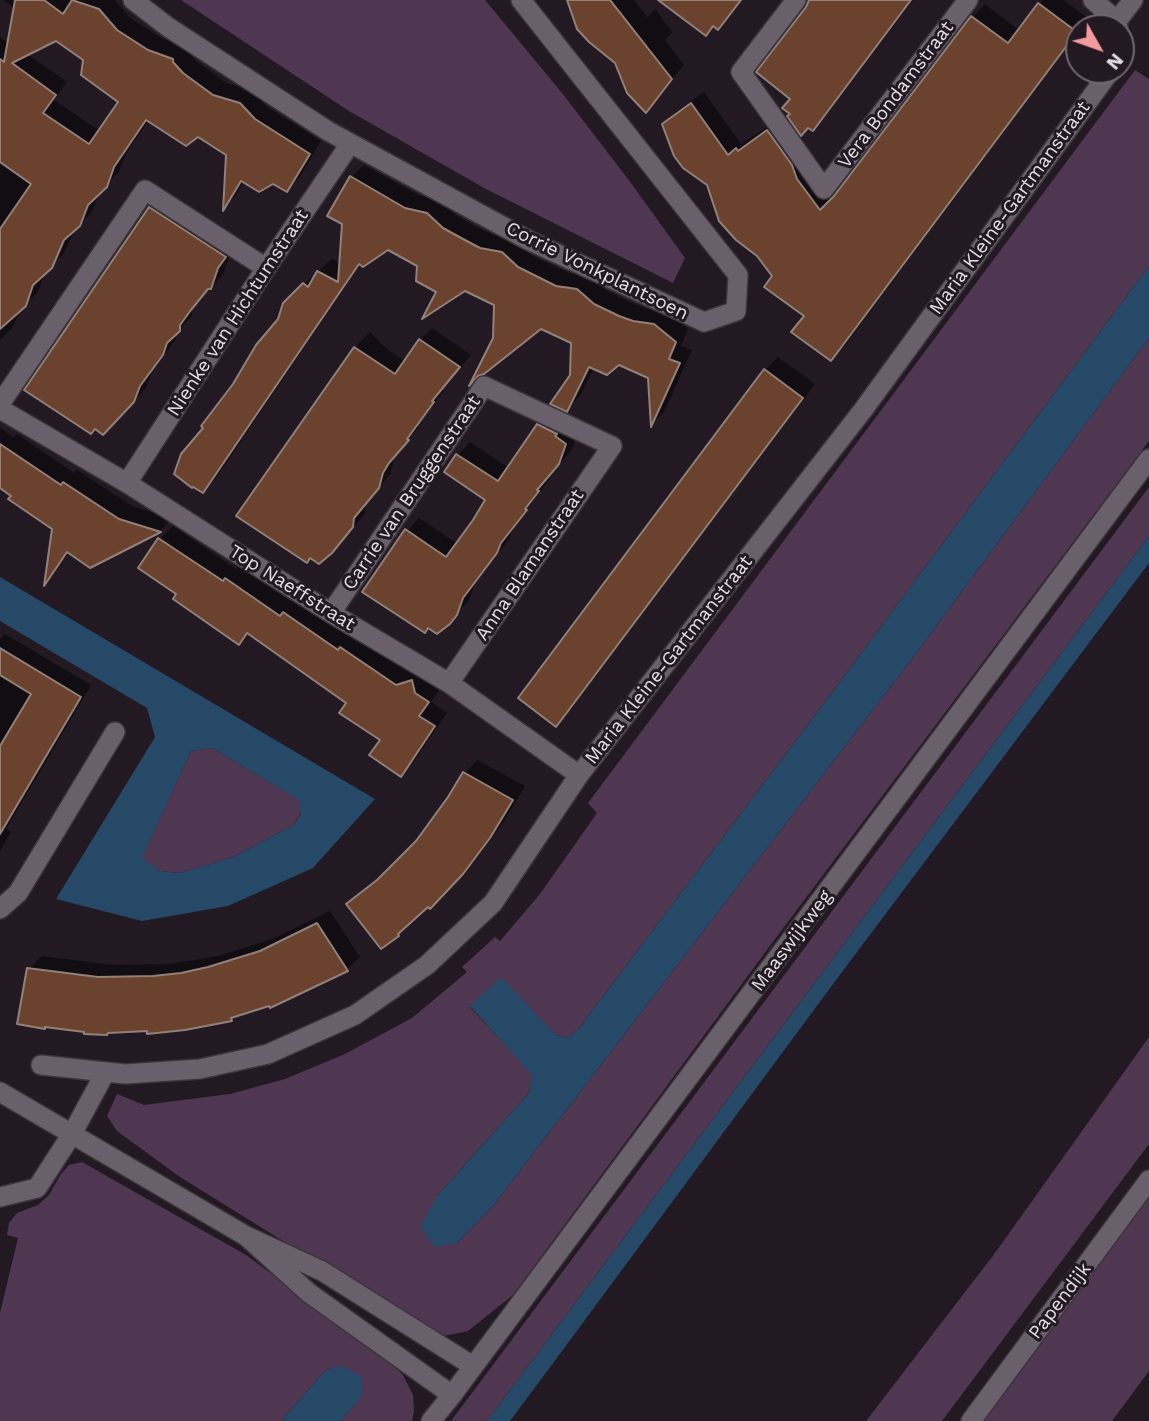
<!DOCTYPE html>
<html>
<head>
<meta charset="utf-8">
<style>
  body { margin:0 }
  #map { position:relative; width:1149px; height:1421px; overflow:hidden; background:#221922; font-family:"Work Sans",sans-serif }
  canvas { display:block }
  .north { position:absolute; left:1065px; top:14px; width:70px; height:70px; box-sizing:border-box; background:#221922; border:2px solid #6f676f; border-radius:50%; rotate:130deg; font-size:19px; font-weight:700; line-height:28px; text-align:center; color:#e3dde3 }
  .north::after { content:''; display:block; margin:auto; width:24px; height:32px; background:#f59b9e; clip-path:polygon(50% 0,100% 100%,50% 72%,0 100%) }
</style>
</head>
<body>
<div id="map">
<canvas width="1149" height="1421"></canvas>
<div class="north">N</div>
</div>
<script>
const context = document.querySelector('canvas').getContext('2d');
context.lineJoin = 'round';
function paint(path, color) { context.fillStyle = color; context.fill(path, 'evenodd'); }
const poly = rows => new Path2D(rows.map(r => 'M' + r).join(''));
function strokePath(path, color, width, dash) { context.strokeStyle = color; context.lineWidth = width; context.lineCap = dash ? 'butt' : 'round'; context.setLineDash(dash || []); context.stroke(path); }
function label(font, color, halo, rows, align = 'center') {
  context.font = font + ' "Work Sans",sans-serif'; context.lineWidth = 6; context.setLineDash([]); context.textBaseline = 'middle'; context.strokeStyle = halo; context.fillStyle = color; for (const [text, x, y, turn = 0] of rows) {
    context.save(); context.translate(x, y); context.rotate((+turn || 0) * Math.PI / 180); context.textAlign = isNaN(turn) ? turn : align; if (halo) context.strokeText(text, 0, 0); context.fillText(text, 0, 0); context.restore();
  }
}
paint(poly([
  [181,0,485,0,562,93,628,179,685,258,673,283,486,189,349,111],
  [1135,70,1149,79,1149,266,825,702,580,1027,569,1038,556,1035,540,1020,470,1007,533,1074,529,1093,437,1196,457,1243,492,1207,914,656,1149,338,1149,441,775,939,513,1295,468,1331,444,1336,420,1326,180,1177,117,1131,107,1116,117,1094,144,1105,230,1094,285,1079,345,1054,412,1018,467,972,462,967,495,937,500,941,540,894,597,813,588,803],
  [1149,487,1149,536,487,1421,451,1421],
  [212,748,299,799,301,812,294,825,233,857,180,873,160,871,141,859,191,751],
  [1149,1037,1149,1144,942,1421,866,1421,995,1253],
  [82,1162,246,1255,389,1361,403,1375,413,1395,414,1411,412,1421,341,1421,360,1397,344,1367,333,1367,324,1372,281,1421,0,1421,0,1313,18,1238,7,1235,9,1223,17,1213,38,1205,49,1195,61,1174,69,1165],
  [1149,1190,1149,1371,1112,1421,978,1421]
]), '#4f3752');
paint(poly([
  [1149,266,1149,338,914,656,492,1207,457,1243,435,1247,420,1227,437,1196,529,1093,532,1075,470,1006,501,977,556,1035,569,1038,580,1027,825,702],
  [1149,536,1149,563,839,976,548,1370,510,1421,487,1421],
  [0,577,375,799,313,868,228,906,142,921,56,899,155,737,147,708,0,621],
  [212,748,298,799,301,813,294,825,233,857,180,873,160,871,142,858,191,751],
  [333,1367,344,1367,361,1376,363,1387,361,1397,341,1421,281,1421,324,1372]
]), '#254966');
paint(poly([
  [4,0,115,0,129,17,161,38,185,46,196,61,226,83,252,91,267,107,321,141,299,178,286,190,273,182,244,181,235,196,225,206,228,154,198,135,149,120,126,153,119,172,99,192,92,212,75,229,64,253,45,272,38,292,21,308,13,327,0,340,0,37,9,44,15,9],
  [57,39,85,59,121,102,100,131,54,100,67,82,27,54],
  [569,0,634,0,647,17,655,9,672,32,665,40,684,65,646,110,617,62],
  [812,0,913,0,825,117,813,129,792,113,792,99],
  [1043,0,1063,0,1088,18,844,347,831,359,806,316,774,276,664,124,677,111,704,92,741,144,780,119,809,166,833,199,973,17,985,4,1019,30],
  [364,165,418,195,440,201,456,215,476,227,494,235,515,240,531,255,569,273,590,277,607,291,632,303,647,309,667,312,688,329,681,346,692,350,664,412,653,423,650,377,619,363,594,367,580,396,567,409,572,376,573,342,541,327,495,338,495,304,464,289,438,291,419,265,388,248,361,263,216,478,203,491,205,427,279,320,292,295,332,259,341,264,351,177],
  [163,196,230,254,223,275,210,288,192,311,192,316,179,329,175,340,152,372,146,388,103,433,150,208],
  [432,328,471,355,442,388,444,390,417,426,419,427,400,449,394,459,390,474,365,504,365,514,330,552,239,515,358,344,370,332,388,350,406,362,420,340],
  [778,357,815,384,569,711,556,724,765,370],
  [551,413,578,431,572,449,549,477,550,478,513,528,509,539,475,583,469,600,448,622,407,531,419,518,458,544,488,500,447,471,458,455,470,442,509,468,538,425],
  [0,428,13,437,17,434,74,473,77,470,132,506,172,519,160,531,90,566,70,551,46,581,54,528,0,486],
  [173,526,236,569,239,566,294,603,297,600,352,638,355,635,410,672,425,668,440,689,431,702,447,713,414,761,401,774,382,740,348,702,249,632,239,643,178,594,140,568,160,539],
  [5,634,91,685,6,829,11,832,0,851,0,639],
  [477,760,525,786,503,823,476,859,430,907,428,905,398,935,348,904,392,867,417,842,450,798,464,774],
  [330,911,360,957,346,970,235,1015,231,1019,149,1030,29,969,42,956,113,965,168,964,195,960,222,955,275,938]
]), '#0007');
const building = poly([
  [15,0,44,0,63,14,72,0,99,9,117,30,148,50,173,59,173,62,183,73,213,95,240,103,255,119,310,154,287,192,273,184,259,192,241,181,223,211,226,155,198,137,186,146,146,120,114,167,107,187,88,205,80,226,64,240,52,268,33,285,26,306,0,329,0,229,31,184,0,162,0,59,4,62,15,0],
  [56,41,83,60,81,75,118,102,89,144,43,113,56,95,12,63,56,41],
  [567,0,610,0,672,79,646,113,627,93,615,63,589,42,577,29,567,0],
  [658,0,741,0,718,30,713,26,706,36,658,0],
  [809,0,911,0,813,131,808,128,801,136,787,116,790,114,782,108,790,99,756,72,806,7,809,0],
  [1038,3,1077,32,831,361,791,332,804,316,764,287,772,276,757,256,736,240,719,221,707,185,683,168,674,156,662,124,691,103,728,155,736,148,738,151,767,130,792,165,797,179,820,210,834,196,971,16,1008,43,1038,3],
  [350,176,405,208,427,213,443,228,463,239,480,248,502,252,518,267,556,286,577,289,594,304,619,316,633,321,654,324,676,342,669,359,680,363,651,427,648,378,619,365,607,375,589,367,567,412,550,404,570,375,571,343,541,329,484,374,478,376,469,386,493,338,494,305,465,291,422,319,436,292,416,281,417,266,388,250,363,267,359,264,203,493,193,487,192,488,174,474,181,454,203,428,201,426,233,384,256,345,278,319,283,303,303,283,308,287,317,271,338,282,342,224,327,216,350,176],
  [149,207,226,257,218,268,211,289,208,289,191,310,180,325,180,331,167,343,163,355,140,386,134,402,103,435,95,429,91,434,24,390,149,207],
  [419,339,460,367,432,401,434,402,407,439,409,440,389,463,383,473,379,488,354,518,353,527,332,553,319,564,310,558,307,563,236,516,354,347,395,374,419,339],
  [764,369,803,398,556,727,518,698,764,369],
  [537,424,557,434,555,436,566,444,559,464,537,490,539,491,525,509,527,510,501,543,497,553,463,598,457,615,450,624,437,634,428,628,425,633,362,592,405,529,446,557,473,520,485,500,444,472,456,454,498,481,537,424],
  [0,444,61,485,63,482,119,519,161,532,90,568,67,552,44,586,52,529,8,499,11,496,0,488,0,444],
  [158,538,223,581,225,578,280,616,283,612,338,650,340,647,396,685,412,680,415,693,429,702,419,716,435,726,401,777,369,755,380,740,339,713,346,703,247,633,239,645,173,599,176,594,138,568,158,538],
  [0,648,81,697,0,834,0,746,31,694,0,675,0,648],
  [463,772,513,800,490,838,463,874,430,909,428,907,398,934,399,936,381,949,346,904,377,880,416,841,448,797,463,772],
  [317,923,348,971,270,1008,269,1006,231,1018,232,1021,185,1030,147,1034,147,1031,108,1033,107,1035,84,1034,84,1032,45,1027,45,1029,17,1024,27,968,98,977,153,976,181,973,208,967,260,951,317,923]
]);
paint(building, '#6a422e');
strokePath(building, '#91817a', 2);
const minor = poly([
  [133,0,168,27,328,131,528,240,704,322,736,311,738,275,521,0],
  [796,0,741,72,824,189,968,0],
  [1093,0,1117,21],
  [1118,28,1117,21,1133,0],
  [0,404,145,190,266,268],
  [0,409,127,483,331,613,449,683,579,775],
  [127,483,266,268,350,144],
  [331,613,484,386,612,446,449,683],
  [0,909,18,893,115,732],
  [41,1065,125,1074,200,1069,268,1054,355,1015,427,965,493,903,579,775,863,410,1111,70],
  [0,1197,37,1188,72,1134,105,1073],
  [431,1421,452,1395],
  [971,1421,1149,1180]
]);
const tertiary = poly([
  [0,1092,246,1236,322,1271,473,1366],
  [246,1236,309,1293,452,1395,1149,459]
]);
strokePath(minor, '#3b353b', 22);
strokePath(tertiary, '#3b353b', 22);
strokePath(minor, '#6a606b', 19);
strokePath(tertiary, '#6a606b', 19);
label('19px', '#e3dde3', '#221922', [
  ["Vera Bondamstraat",896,95,-53],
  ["Maria Kleine-Gartmanstraat",1010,208,-54],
  ["Corrie Vonkplantsoen",597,271,26],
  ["Nienke van Hichtumstraat",238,313,-57],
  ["Carrie van Bruggenstraat",412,493,-56],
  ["Anna Blamanstraat",530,565,-56],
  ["Top Naeffstraat",292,588,32],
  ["Maria Kleine-Gartmanstraat",669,660,-52],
  ["Maaswijkweg",792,941,-53],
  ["Papendijk",1060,1301,-53]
]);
</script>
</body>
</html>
